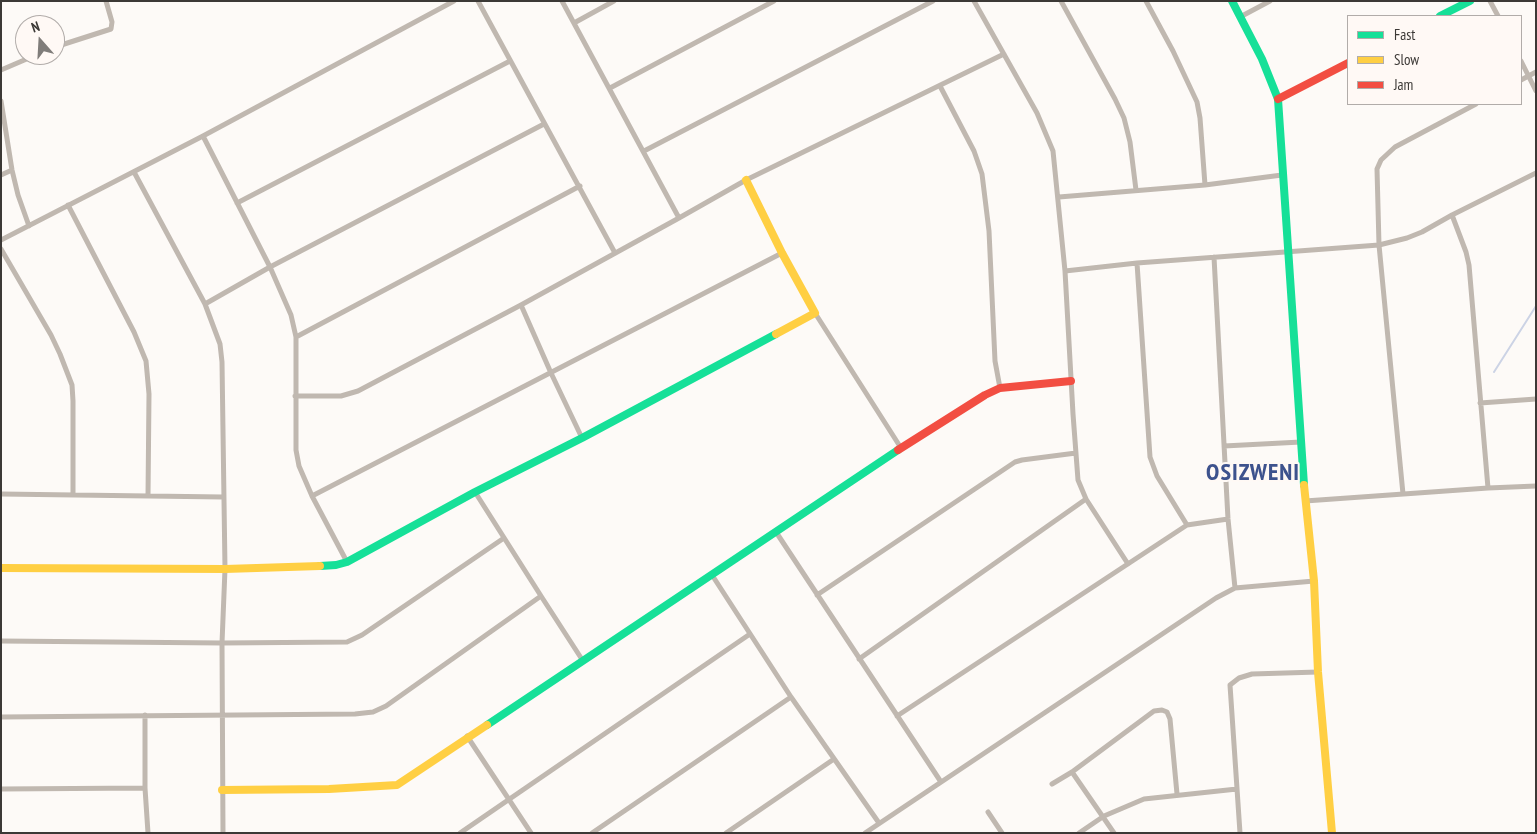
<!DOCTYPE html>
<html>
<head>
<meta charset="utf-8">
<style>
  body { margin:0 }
  #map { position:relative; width:1537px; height:834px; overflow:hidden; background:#fdfaf7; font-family:"PT Sans Narrow",sans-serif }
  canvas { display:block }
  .frame { position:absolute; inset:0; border:2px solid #3c3936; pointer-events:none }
  .legend { position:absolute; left:1347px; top:15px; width:175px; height:90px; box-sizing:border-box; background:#fff9f5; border:1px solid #b1aca9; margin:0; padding:6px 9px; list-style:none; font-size:15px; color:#3c3936 }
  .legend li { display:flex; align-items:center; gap:10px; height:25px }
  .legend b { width:25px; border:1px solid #b1aca9 }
  .north { position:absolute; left:15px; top:15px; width:50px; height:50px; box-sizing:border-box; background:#fff9f5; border:1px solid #b1aca9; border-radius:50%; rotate:341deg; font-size:14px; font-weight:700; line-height:20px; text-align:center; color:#3c3936 }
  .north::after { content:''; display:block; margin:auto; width:18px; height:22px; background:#807d7a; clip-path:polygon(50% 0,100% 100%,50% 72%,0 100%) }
</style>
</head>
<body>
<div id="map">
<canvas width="1537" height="834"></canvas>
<div class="frame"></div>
<ul class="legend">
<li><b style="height:6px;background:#16e098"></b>Fast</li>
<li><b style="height:6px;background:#ffcf43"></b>Slow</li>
<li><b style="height:6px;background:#f24e42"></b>Jam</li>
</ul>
<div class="north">N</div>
</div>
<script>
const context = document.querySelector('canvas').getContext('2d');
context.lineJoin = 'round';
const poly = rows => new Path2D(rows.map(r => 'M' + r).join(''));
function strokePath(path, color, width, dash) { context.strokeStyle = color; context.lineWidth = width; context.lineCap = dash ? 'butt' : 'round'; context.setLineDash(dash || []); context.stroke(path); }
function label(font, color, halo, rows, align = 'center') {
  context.font = font + ' "PT Sans Narrow",sans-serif'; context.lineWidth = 4; context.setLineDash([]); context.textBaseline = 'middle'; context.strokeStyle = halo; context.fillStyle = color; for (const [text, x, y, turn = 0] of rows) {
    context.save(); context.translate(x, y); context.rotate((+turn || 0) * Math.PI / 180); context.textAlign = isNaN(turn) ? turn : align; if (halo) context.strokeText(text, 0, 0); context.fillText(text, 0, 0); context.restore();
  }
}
strokePath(poly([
  [1494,372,1536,306]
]), '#ccd3e5', 2);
strokePath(poly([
  [478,1,615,253],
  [562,1,679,218],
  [974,1,1037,113,1053,151,1065,271,1073,414,1078,480,1086,499,1128,564],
  [1061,1,1115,99,1124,118,1130,142,1136,190],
  [1146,1,1173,51,1197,102,1200,118,1205,185],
  [1490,1,1498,16],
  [1240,17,1270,1],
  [574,23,614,1],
  [55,47,111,29,112,22,106,1],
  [1521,61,1536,91],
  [1,70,36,55],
  [1521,80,1536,72],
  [940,86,974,151,982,174,989,231,995,361,1000,388],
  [610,88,774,1],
  [1,101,12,170,18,195,29,226],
  [203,136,270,267,291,315,296,337,296,450,299,466,312,496,347,562],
  [644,151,933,1],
  [134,172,205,304,220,344,222,362,225,569,222,643,223,833],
  [1,175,12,170],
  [1059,197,1205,185,1282,175],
  [237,203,510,61],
  [68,205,134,332,146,361,149,394,148,496],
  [1452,215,1466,252,1469,265,1488,488],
  [1,240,203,136,454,1],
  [1,249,51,335,60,354,72,385,73,401,73,495],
  [1214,257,1228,519,1235,588],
  [1137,263,1150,457,1157,476,1187,525],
  [1065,271,1137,263,1379,245,1407,238,1422,232,1452,215,1536,173],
  [205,304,270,267,544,124],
  [521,305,551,373,582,438],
  [815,313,901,448],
  [296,337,580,186],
  [295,396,341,396,358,391,521,305,679,218,746,180,1004,54],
  [1480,403,1536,399],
  [1224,446,1301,442],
  [1,494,223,497],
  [1403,494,1379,245,1377,169,1381,160,1395,147,1476,104],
  [312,496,782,253],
  [1305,501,1488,488,1536,486],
  [776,532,941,782],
  [712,575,791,697,879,823],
  [817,595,1015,462,1022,460,1076,453],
  [541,596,583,661],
  [1,641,222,643,347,642,362,635,504,538],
  [859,659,1086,499],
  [145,715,145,788,148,833],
  [897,716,1187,525,1228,519],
  [1,717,355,714,373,712,386,706,541,596,475,492],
  [467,736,531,833],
  [1072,772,1114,833],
  [1052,784,1072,772,1154,711,1162,710,1167,712,1170,719,1177,794],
  [1,789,145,788],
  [988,812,1002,833],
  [460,833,750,634],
  [592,833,791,697],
  [726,833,834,759],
  [865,833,1216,598,1235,588,1314,581],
  [1079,833,1104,816,1144,799,1237,789],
  [1240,833,1230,685,1239,678,1252,674,1318,672]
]), '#c0b8b0', 5);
strokePath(poly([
  [1232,1,1262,59,1278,99,1304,485],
  [1440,16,1470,1],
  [320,566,336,565,347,562,475,492,582,438,776,334],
  [487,725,898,450]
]), '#16e098', 8);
strokePath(poly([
  [746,180,782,253,815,313,776,334],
  [1304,485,1314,581,1318,672,1332,833],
  [1,568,225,569,320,566],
  [222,790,329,789,397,785,487,725]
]), '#ffcf43', 8);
strokePath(poly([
  [1278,99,1348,63],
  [898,450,985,395,1000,388,1071,381]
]), '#f24e42', 8);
context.letterSpacing = '1px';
label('bold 24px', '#3d528d', '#fff9f5', [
  ["OSIZWENI",1253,473]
]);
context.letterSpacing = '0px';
</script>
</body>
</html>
